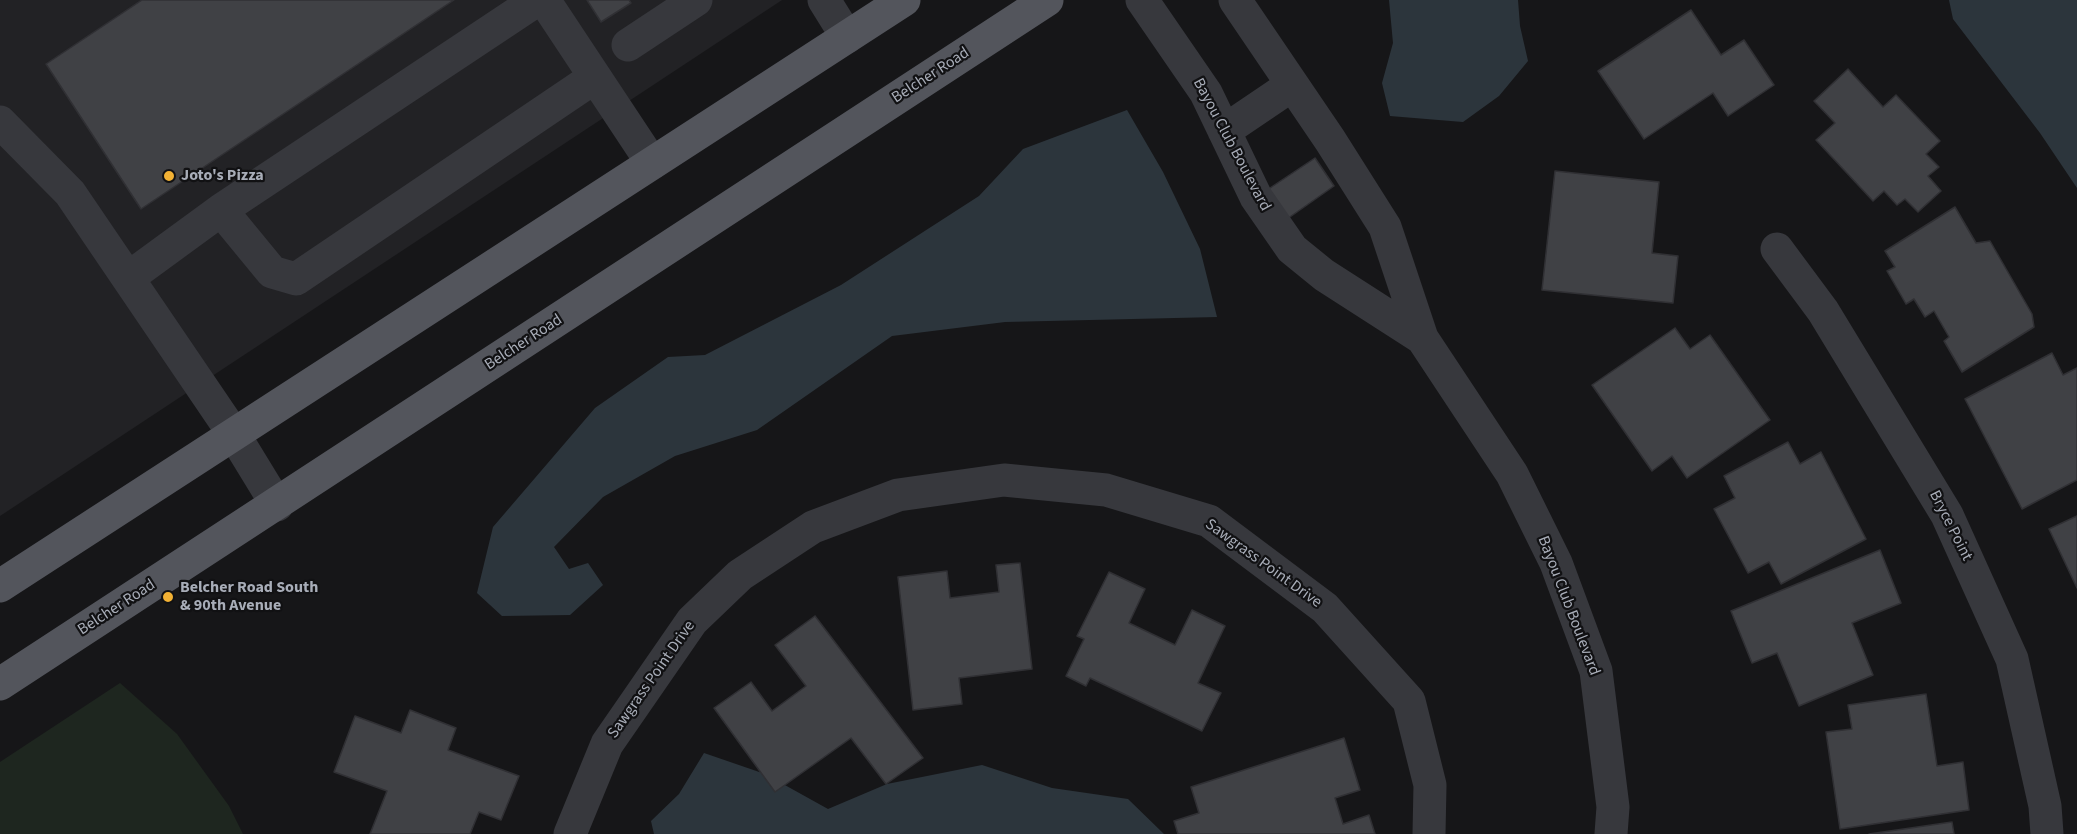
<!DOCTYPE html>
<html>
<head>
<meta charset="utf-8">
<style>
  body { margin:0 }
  canvas { display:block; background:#161618 }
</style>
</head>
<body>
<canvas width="2077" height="834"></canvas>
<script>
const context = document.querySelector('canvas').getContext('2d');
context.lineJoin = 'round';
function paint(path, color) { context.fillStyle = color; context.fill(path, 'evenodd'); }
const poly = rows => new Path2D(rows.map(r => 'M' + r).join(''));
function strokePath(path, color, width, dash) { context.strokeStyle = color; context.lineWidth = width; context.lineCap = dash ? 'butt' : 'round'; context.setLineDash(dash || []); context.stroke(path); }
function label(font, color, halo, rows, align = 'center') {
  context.font = font + ' "Source Sans 3",sans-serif'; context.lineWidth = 4.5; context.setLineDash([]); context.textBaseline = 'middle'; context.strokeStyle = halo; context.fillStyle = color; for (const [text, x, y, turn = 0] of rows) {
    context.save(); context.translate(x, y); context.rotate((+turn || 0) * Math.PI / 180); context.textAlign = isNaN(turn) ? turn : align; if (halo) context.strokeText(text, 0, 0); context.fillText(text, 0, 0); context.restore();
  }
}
paint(poly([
  [0,0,782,0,0,516]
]), '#222225');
paint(poly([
  [120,683,177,734,229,806,243,834,0,834,0,762]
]), '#1e261f');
paint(poly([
  [1389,0,1518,0,1520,26,1528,61,1499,96,1463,122,1390,116,1382,83,1393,43],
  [1949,0,2077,0,2077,188,2040,133,1953,19],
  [1127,110,1163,172,1200,249,1217,317,1005,322,892,336,757,430,675,456,603,497,554,547,569,569,588,563,603,585,570,615,502,616,477,593,493,527,595,408,668,357,705,355,841,285,979,196,1023,149],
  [704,753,765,774,828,809,887,784,982,765,1052,788,1128,799,1164,834,654,834,651,821,679,794]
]), '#2c353c');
const building = poly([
  [142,0,454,0,141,209,46,64,142,0],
  [587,0,629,0,631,3,601,22,587,0],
  [1691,10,1721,55,1744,40,1774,85,1728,116,1713,93,1644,139,1598,71,1691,10],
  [1848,69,1883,107,1896,95,1940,141,1926,154,1939,167,1928,176,1941,191,1918,212,1905,199,1897,205,1884,191,1873,201,1816,140,1835,123,1814,101,1848,69],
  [1315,158,1334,186,1287,219,1267,190,1315,158],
  [1555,171,1659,182,1652,253,1678,256,1673,303,1542,290,1555,171],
  [1955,207,1976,243,1990,241,2032,314,2034,327,1962,372,1944,341,1949,337,1934,311,1925,317,1914,299,1906,304,1887,271,1895,267,1885,251,1955,207],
  [1675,328,1690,349,1710,335,1770,420,1687,478,1672,456,1652,471,1592,385,1675,328],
  [2052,353,2063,375,2077,368,2077,480,2022,509,1965,399,2052,353],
  [1788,442,1800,464,1821,452,1866,539,1781,584,1769,562,1748,573,1714,509,1735,498,1724,476,1788,442],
  [2077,516,2077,588,2049,529,2077,516],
  [1880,550,1901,603,1852,623,1873,675,1799,706,1777,653,1752,663,1731,611,1880,550],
  [1020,563,1032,669,959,678,962,704,913,710,898,577,947,571,950,598,999,592,996,565,1020,563],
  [1109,572,1145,589,1129,623,1175,645,1192,610,1225,626,1198,683,1221,693,1202,731,1090,678,1086,686,1066,676,1084,639,1077,636,1109,572],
  [815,616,923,758,886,784,851,738,775,792,714,708,751,682,772,711,806,686,775,645,815,616],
  [1926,694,1937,766,1963,762,1969,810,1840,829,1826,732,1852,729,1848,705,1926,694],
  [410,710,456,728,448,750,519,776,501,820,479,812,470,834,370,834,387,791,334,772,355,716,401,733,410,710],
  [1344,738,1360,790,1335,798,1343,824,1369,815,1375,834,1178,834,1174,821,1199,813,1191,787,1344,738],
  [1952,822,1954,834,1869,834,1952,822]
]);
paint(building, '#404145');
strokePath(building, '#303034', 1.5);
strokePath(poly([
  [544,0,652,163],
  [824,0,847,37],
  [1142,0,1206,93,1256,197,1292,249,1324,275,1422,338],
  [1235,0,1330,140,1385,227,1422,338,1512,474,1556,563,1596,671,1613,807,1611,834],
  [628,45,696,0],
  [0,122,70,193,233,433,277,505],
  [1224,131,1292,85],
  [221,210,537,0],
  [1777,249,1823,311,1947,515,2012,659,2045,806,2047,834],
  [128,278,221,210,272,272,296,279,595,77],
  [570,834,607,744,692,621,740,575,813,527,898,495,1004,480,1106,490,1209,521,1325,608,1409,701,1430,785,1429,834]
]), '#37383d', 33);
strokePath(poly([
  [0,586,904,0],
  [0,684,1047,0]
]), '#53555c', 33);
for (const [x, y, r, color] of [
  [169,176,6,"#f2b134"],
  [168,597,6,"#f2b134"]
]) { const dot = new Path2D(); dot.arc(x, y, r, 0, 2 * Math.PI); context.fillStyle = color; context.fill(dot); strokePath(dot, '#111113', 2); }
label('16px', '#a8adb8', '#111113', [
  ["Belcher Road",931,76,-33],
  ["Bayou Club Boulevard",1231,145,62],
  ["Belcher Road",524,343,-33],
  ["Bryce Point",1950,526,63],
  ["Sawgrass Point Drive",1263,564,36],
  ["Bayou Club Boulevard",1568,606,69],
  ["Belcher Road",117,608,-33],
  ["Sawgrass Point Drive",652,680,-55]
]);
label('bold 16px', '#a8adb8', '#111113', [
  ["Joto's Pizza",181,176],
  ["Belcher Road South",180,588],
  ["& 90th Avenue",180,606]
], 'left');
</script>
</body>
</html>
